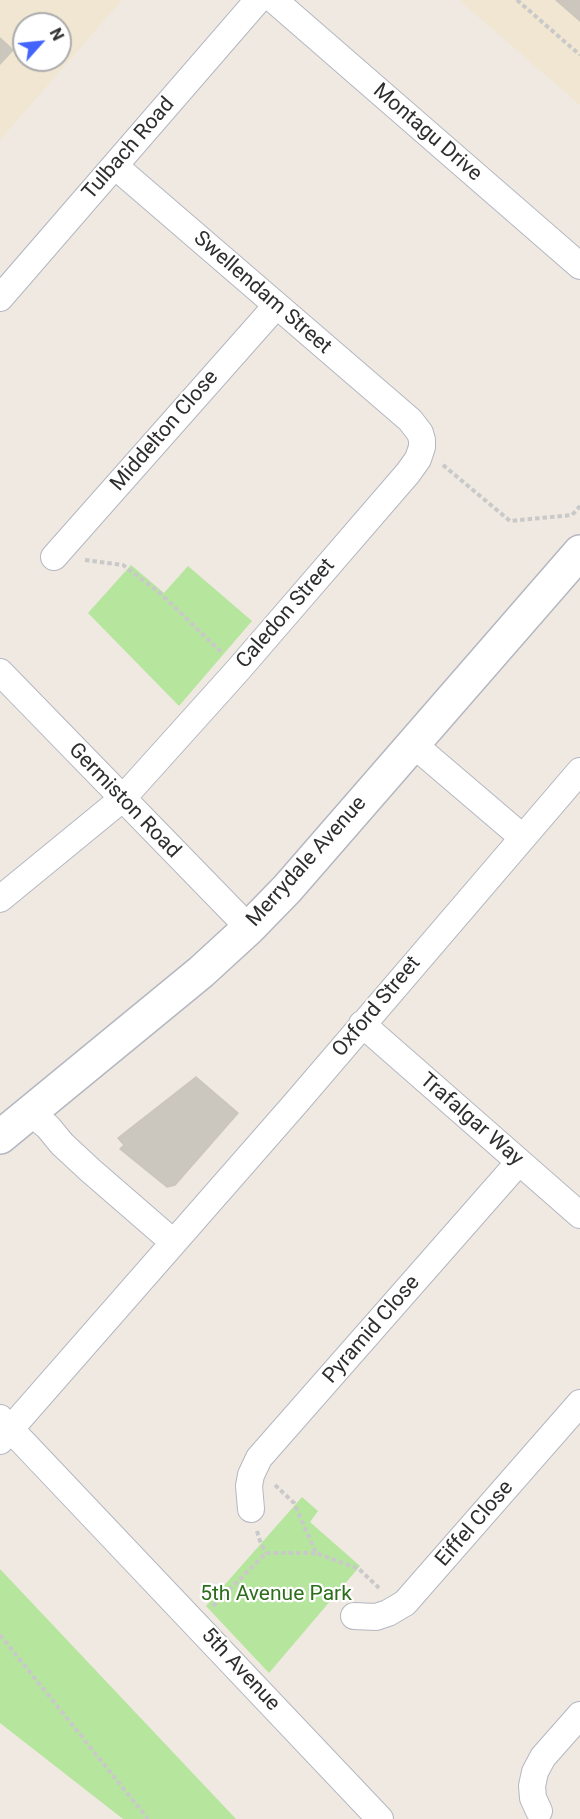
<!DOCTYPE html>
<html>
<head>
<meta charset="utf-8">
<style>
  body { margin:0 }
  #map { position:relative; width:580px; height:1819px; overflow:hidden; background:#efe9e1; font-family:Roboto,sans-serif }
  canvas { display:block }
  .north { position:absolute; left:12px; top:12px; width:60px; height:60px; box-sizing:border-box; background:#fff; border:2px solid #ababab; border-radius:50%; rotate:63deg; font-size:16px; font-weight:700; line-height:24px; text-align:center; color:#2e2e2e }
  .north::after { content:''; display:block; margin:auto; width:21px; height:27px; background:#4264fb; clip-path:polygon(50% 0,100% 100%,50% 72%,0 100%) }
</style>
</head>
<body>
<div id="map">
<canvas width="580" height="1819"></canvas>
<div class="north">N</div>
</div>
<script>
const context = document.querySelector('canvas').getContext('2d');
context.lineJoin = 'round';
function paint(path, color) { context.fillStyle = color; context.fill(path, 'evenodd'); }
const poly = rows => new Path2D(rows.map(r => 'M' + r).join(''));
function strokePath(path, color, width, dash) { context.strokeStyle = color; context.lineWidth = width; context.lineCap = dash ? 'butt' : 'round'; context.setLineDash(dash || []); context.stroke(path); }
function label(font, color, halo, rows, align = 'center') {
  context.font = font + ' Roboto,sans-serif'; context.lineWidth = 4.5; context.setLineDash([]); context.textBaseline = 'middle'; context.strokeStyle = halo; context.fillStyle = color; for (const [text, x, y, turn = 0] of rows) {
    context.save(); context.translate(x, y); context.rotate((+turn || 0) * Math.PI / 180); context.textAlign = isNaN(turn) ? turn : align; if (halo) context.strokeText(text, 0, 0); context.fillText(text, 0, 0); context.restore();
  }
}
paint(poly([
  [0,0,122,0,0,140],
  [24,24,60,24,60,60,24,60],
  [459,0,580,0,580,105]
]), '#f0e6d1');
paint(poly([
  [131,565,164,593,188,566,252,621,179,706,88,613],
  [302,1497,318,1511,310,1522,360,1566,269,1673,206,1606],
  [0,1569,236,1819,123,1819,0,1723]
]), '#b6e59e');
const building = poly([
  [556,0,580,0,580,21,556,0],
  [0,38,13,50,0,64,0,38],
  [196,1077,238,1113,175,1185,167,1187,120,1149,124,1145,118,1138,196,1077]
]);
paint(building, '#cbc7bf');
strokePath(building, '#cbc5ba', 1.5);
const street = poly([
  [274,0,580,266],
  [0,298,258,0],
  [54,557,276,306],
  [0,672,249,928],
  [413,744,522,837],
  [0,899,122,799,238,670,408,473,418,459,422,447,422,440,420,433,410,420,115,166],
  [362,1024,580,1215],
  [30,1112,48,1127,62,1144,90,1170,173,1242],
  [0,1418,380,1819],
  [0,1441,295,1104,580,771],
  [251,1509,249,1486,251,1475,259,1458,519,1162],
  [354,1616,376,1617,388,1613,405,1603,580,1403],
  [539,1811,533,1798,532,1786,535,1772,543,1757,580,1715]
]);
const secondary = poly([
  [0,1137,201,972,249,928,287,889,580,552]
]);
strokePath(street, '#b4b7c1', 28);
strokePath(secondary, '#b4b7c1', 36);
strokePath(poly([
  [517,0,580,55],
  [443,465,510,521,572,515,580,506],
  [85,560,123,565,160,593,221,652],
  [275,1485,294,1503,316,1553,359,1569,379,1588],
  [257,1531,260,1541,266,1553],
  [213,1606,266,1553,316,1553],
  [0,1635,148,1819]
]), '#c9c9c9', 4, [4.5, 3]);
strokePath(street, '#fff', 26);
strokePath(secondary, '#fff', 33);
label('21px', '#2e2e2e', '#fff', [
  ["Montagu Drive",427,133,41],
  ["Tulbach Road",129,149,-49],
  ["Swellendam Street",262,293,41],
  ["Middelton Close",165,431,-49],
  ["Caledon Street",286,614,-49],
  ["Germiston Road",124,801,46],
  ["Merrydale Avenue",307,862,-48],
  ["Oxford Street",377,1007,-50],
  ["Trafalgar Way",471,1120,41],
  ["Pyramid Close",372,1330,-49],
  ["Eiffel Close",475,1524,-49],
  ["5th Avenue",240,1670,47]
]);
label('21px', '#2c6e1b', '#fff', [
  ["5th Avenue Park",276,1595]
]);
</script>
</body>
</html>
